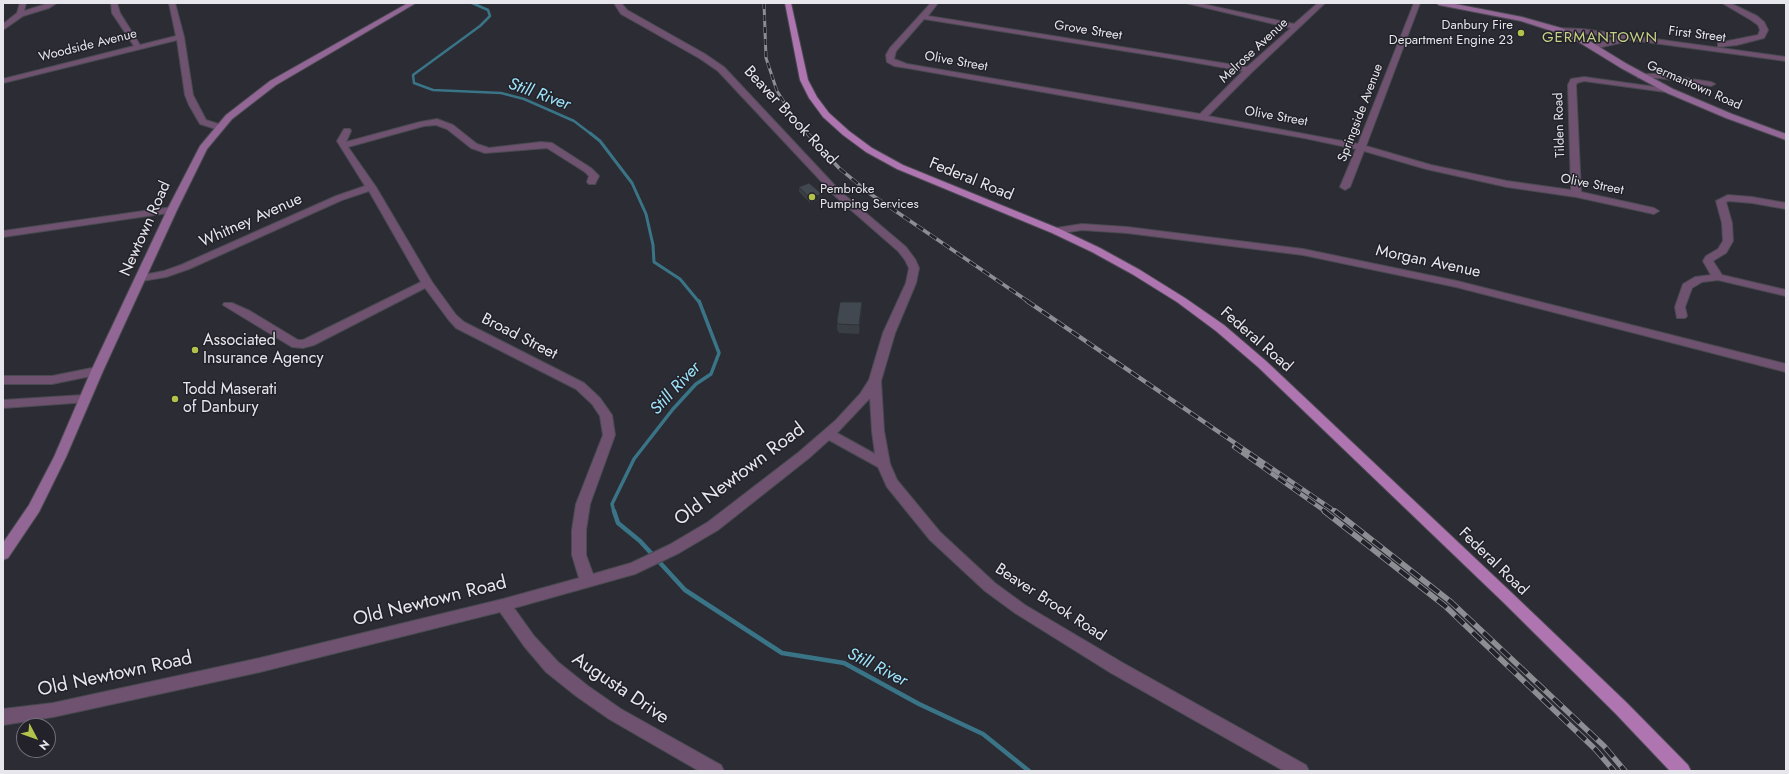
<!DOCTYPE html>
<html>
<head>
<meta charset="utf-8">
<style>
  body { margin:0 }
  #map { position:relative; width:1789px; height:774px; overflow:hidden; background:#2c2c34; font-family:Jost,sans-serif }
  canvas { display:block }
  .frame { position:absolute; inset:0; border:4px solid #e6e6ec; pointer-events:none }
  .north { position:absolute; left:16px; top:718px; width:40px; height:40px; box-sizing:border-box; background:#23222a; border:1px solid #717078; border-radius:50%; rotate:131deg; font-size:11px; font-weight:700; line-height:16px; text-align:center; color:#e6e6ec }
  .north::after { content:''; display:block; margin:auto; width:14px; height:18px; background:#b3c24b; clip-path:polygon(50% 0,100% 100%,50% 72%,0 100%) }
</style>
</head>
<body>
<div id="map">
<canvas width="1789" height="774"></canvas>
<div class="frame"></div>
<div class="north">N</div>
</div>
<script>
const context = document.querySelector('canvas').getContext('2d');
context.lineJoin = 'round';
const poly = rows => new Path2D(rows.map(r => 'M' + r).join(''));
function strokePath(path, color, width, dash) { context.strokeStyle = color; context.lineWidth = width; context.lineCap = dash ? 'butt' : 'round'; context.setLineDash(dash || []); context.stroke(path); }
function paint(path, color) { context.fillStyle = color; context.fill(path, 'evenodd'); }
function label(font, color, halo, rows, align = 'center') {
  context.font = font + ' Jost,sans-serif'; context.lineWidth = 3; context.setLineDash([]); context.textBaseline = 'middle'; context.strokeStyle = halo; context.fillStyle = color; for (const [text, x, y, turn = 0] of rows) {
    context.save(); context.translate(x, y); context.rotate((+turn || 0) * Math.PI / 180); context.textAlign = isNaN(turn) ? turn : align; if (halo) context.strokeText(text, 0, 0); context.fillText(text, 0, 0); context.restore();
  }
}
strokePath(poly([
  [472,3,488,10,490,16,480,26,413,75,414,83,433,90,501,93,524,99,574,121,591,134]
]), '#3a7487', 2.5);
strokePath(poly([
  [590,133,600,141,632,183,646,214,653,245,654,262,680,279,699,302]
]), '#3a7487', 3);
strokePath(poly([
  [614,512,612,504,634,459,673,409,696,384,711,374,719,353,699,301]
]), '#3a7487', 3.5);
strokePath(poly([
  [614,511,618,523,640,541,685,590,782,653,844,663,919,704,983,734,1029,771]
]), '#3a7487', 4.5);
const minor = poly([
  [20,3,26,3,24,11,49,3,57,3,49,8,23,16,3,30,3,24,17,13,20,3],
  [111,3,117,3,120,13,140,45,176,36,169,3,175,3,184,37,193,95,206,120,222,125,223,127,222,129,219,130,200,124,189,105,185,95,177,40,3,83,3,79,134,46,112,13,111,3],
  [614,3,621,3,627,10,705,54,724,67,841,192,906,247,915,259,919,268,916,283,895,333,881,381,884,431,890,464,897,480,940,532,995,583,1025,605,1123,663,1306,765,1309,771,1284,771,1111,673,1015,613,985,591,930,540,887,487,878,467,829,440,809,458,718,530,679,553,635,574,514,608,534,636,558,662,588,686,621,709,721,765,724,771,699,771,609,719,576,696,546,672,524,646,500,612,260,672,53,717,3,725,3,709,53,703,260,658,503,599,579,578,572,555,572,530,576,504,603,435,600,416,592,404,576,389,456,328,448,319,425,288,314,345,303,348,292,347,223,305,224,303,232,303,250,311,298,340,303,340,421,282,369,191,342,200,189,269,166,277,142,281,137,278,138,276,164,271,181,265,336,196,365,186,337,141,344,129,350,129,351,131,346,142,420,122,437,119,453,125,477,144,489,148,541,142,552,143,591,168,599,176,595,184,589,184,587,182,589,176,585,172,547,148,485,153,471,148,447,129,436,125,424,126,348,147,376,187,432,282,456,315,464,322,584,383,600,398,612,415,615,435,590,504,586,530,586,555,593,574,631,563,669,545,708,522,799,452,836,420,860,394,869,380,883,333,906,283,909,268,905,260,898,251,835,196,718,71,699,58,621,14,614,3],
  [870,398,872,431,875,454,837,433,870,398],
  [931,3,938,3,928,16,1247,67,1291,28,1186,3,1198,3,1294,24,1318,3,1325,3,1252,72,1208,116,1358,144,1414,3,1420,3,1366,146,1431,165,1507,181,1571,190,1568,85,1571,79,1584,77,1670,89,1674,91,1673,93,1584,81,1577,83,1576,85,1581,192,1654,208,1659,211,1654,214,1576,197,1507,187,1426,169,1364,151,1350,187,1345,190,1340,187,1356,149,1304,138,907,68,894,66,887,62,886,55,890,48,931,3],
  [924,19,1169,58,1243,71,1200,114,907,64,894,59,896,51,924,19],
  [1722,3,1730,3,1757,16,1764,22,1768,30,1764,38,1737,45,1718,47,1718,43,1758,35,1760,30,1758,25,1751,20,1722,3],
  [1555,28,1582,29,1786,57,1786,61,1624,39,1624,42,1593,49,1590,49,1590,45,1619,38,1582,33,1558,32,1554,30,1555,28],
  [1638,74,1659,74,1711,82,1715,84,1711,86,1659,78,1638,78,1638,74],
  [1728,195,1752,197,1786,203,1786,209,1752,203,1729,201,1726,202,1732,223,1733,241,1726,253,1713,261,1722,275,1786,290,1786,296,1718,280,1702,282,1692,288,1685,307,1687,316,1685,318,1677,318,1675,307,1683,284,1695,277,1711,275,1703,261,1706,256,1718,249,1723,241,1722,223,1716,201,1728,195],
  [172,207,175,208,177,210,175,212,3,237,3,231,172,207],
  [1082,224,1127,227,1303,249,1457,281,1786,364,1786,372,1456,287,1303,255,1127,233,1082,230,1056,234,1051,231,1056,228,1082,224],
  [97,367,101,368,103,371,101,374,52,384,3,384,3,376,52,376,97,367],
  [84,395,88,396,90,399,88,402,3,408,3,400,84,395]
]);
const secondary = poly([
  [408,3,416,3,276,85,232,119,207,149,177,210,103,371,66,457,39,512,8,558,3,560,3,543,29,505,54,457,91,371,167,210,200,146,226,115,270,81,408,3],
  [1436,3,1450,3,1522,17,1561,28,1583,37,1627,64,1673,89,1732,114,1786,134,1786,140,1726,118,1667,93,1621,68,1577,41,1555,32,1521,21,1439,5,1436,3]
]);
const primary = poly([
  [785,3,791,3,808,80,817,97,829,113,849,131,872,148,903,165,1060,229,1100,248,1140,270,1185,298,1224,325,1266,361,1513,594,1627,703,1688,765,1691,771,1670,771,1615,713,1503,602,1258,367,1216,331,1177,302,1132,274,1092,252,1052,233,897,169,866,152,843,135,823,117,809,98,800,80,785,3]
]);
strokePath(minor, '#4a4a51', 2);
strokePath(secondary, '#4a4a51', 2);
strokePath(primary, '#4a4a51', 2);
paint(minor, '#6e5270');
paint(secondary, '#926695');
paint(primary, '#ae75b1');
const railFar3 = poly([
  [764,3,766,58,777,91,795,119,808,134]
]);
const railFar2 = poly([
  [807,133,839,168,869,193,1029,302]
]);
const railFar1 = poly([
  [1027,301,1336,512],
  [1234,447,1326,512]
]);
const rail = poly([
  [1324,511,1445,606,1596,750,1614,771],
  [1335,511,1451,602,1604,746,1625,771]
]);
strokePath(railFar3, '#8d8d94', 3);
strokePath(railFar2, '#8d8d94', 3.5);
strokePath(railFar1, '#8d8d94', 4.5);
strokePath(rail, '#8d8d94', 5.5);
strokePath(railFar3, '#23222a', 2, [6]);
strokePath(railFar2, '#23222a', 2.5, [8]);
strokePath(railFar1, '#23222a', 3, [9]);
strokePath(rail, '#23222a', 4, [12]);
paint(poly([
  [799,187,822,199,810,203,799,192],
  [862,302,862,311,859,334,839,333,837,329,837,320]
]), '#393e45');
paint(poly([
  [822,194,822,199,810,203,810,198],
  [862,302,862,311,859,334,859,325]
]), '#2e3238');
const building = poly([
  [809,183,822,194,810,198,799,187,809,183],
  [840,302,862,302,859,325,838,324,837,320,840,302]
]);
paint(building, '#424850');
strokePath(building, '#2e3238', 1);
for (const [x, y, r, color] of [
  [1521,33,4,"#b3c24b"],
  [812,197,4,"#b3c24b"],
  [195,350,4,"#b3c24b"],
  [175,399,4,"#b3c24b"]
]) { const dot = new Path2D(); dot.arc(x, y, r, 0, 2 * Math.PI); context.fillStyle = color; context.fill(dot); strokePath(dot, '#23222a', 1.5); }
label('13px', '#e6e6ec', '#23222a', [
  ["Danbury Fire",1513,26],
  ["Department Engine 23",1513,41],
  ["Pembroke",820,190,"left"],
  ["Pumping Services",820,205,"left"]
], 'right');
label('13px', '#e6e6ec', '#23222a', [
  ["Grove Street",1088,31,9],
  ["First Street",1697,35,7],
  ["Woodside Avenue",88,46,-14],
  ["Melrose Avenue",1254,51,-43],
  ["Olive Street",956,62,10],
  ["Germantown Road",1694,86,24],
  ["Springside Avenue",1361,113,-69],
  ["Olive Street",1276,117,10],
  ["Tilden Road",1560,125,-92],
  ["Olive Street",1592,185,11]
]);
context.letterSpacing = '1px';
label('15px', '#c5d185', '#23222a', [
  ["GERMANTOWN",1600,38]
]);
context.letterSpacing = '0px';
label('16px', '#e6e6ec', '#23222a', [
  ["Beaver Brook Road",790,116,47],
  ["Federal Road",971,180,22],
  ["Whitney Avenue",251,221,-24],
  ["Newtown Road",146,229,-66],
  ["Morgan Avenue",1428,262,12],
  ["Broad Street",519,337,27],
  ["Federal Road",1256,340,41],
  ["Federal Road",1493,562,44],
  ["Beaver Brook Road",1050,603,33]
]);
label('16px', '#e6e6ec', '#23222a', [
  ["Associated",203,341],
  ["Insurance Agency",203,359],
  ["Todd Maserati",183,390],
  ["of Danbury",183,408]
], 'left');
label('italic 17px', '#9de5fc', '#23222a', [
  ["Still River",539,95,20],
  ["Still River",676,389,-47],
  ["Still River",877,668,27]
]);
label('19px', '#e6e6ec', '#23222a', [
  ["Old Newtown Road",740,475,-37],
  ["Old Newtown Road",430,602,-14],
  ["Old Newtown Road",115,675,-12],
  ["Augusta Drive",620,689,34]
]);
</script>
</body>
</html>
